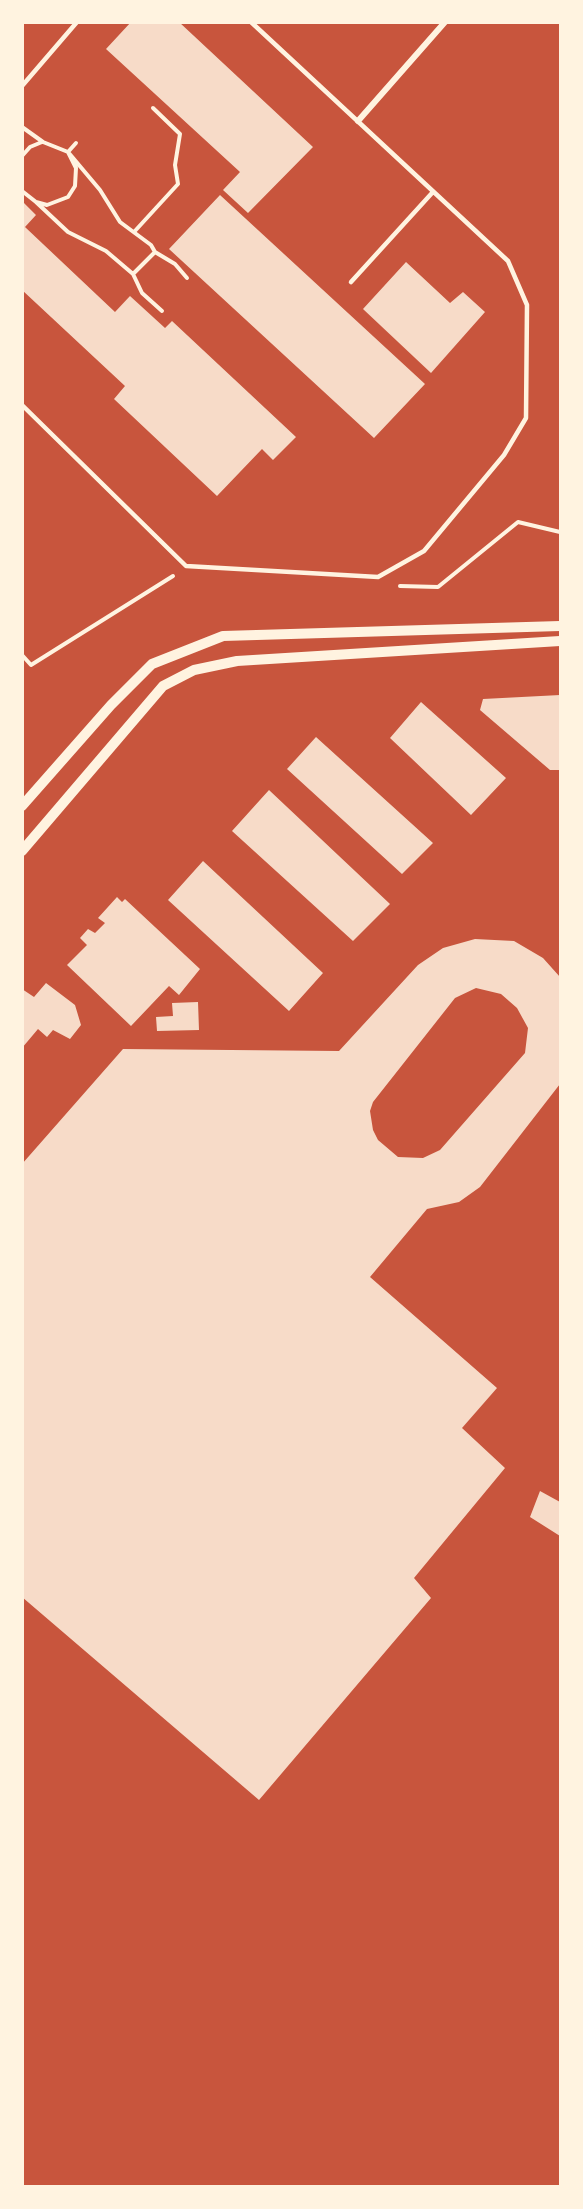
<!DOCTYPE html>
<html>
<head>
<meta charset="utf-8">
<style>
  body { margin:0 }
  #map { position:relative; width:583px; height:2209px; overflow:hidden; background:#c8553d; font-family:"DM Sans",sans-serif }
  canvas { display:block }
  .frame { position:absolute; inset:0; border:24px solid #fff3e0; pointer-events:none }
</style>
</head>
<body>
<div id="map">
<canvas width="583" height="2209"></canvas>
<div class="frame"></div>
</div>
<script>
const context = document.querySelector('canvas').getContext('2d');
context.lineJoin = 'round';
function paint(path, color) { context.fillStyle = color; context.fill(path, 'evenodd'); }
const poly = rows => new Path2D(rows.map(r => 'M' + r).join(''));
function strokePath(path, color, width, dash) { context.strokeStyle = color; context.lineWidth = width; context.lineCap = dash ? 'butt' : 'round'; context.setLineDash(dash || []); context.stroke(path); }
paint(poly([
  [131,22,179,22,313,147,248,213,223,190,240,172,106,49],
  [220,195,425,384,374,438,169,249],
  [24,203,36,215,25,227,115,312,130,296,165,328,172,321,296,437,273,460,262,449,217,496,114,399,125,386,22,290],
  [406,262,450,303,463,292,485,312,431,373,363,309],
  [560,695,560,770,550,770,480,710,483,699],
  [421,702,506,778,471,815,390,738],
  [316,737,433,843,402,874,287,769],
  [269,790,390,904,353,941,232,831],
  [203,861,323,973,289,1011,168,900],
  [117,897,122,902,125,899,200,969,179,995,169,986,131,1026,67,965,87,945,80,938,88,929,95,933,105,923,98,918],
  [475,939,514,941,543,958,560,977,560,1084,480,1187,459,1202,427,1209,370,1277,497,1388,462,1428,505,1468,414,1578,431,1598,259,1800,22,1597,22,1164,123,1049,339,1051,418,965,443,948],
  [476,988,501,994,517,1008,528,1028,525,1053,440,1150,423,1158,398,1157,378,1140,373,1130,370,1111,373,1102,455,998],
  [46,983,75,1005,81,1025,70,1039,53,1030,47,1037,38,1029,22,1048,22,989,34,997],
  [198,1002,199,1030,157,1031,156,1017,173,1016,172,1003],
  [540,1491,560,1502,560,1536,530,1517]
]), '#f7dbc8');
strokePath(poly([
  [22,127,43,142,68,152,100,190,120,222,151,245,155,252,175,264,187,278],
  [22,156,30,147,42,142],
  [22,191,36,202,47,205,68,197,75,186,76,168,68,152,76,143],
  [36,202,68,232,106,251,133,274,142,293,162,311],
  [134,232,178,184,175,165,180,134,153,108],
  [133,274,155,252],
  [400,586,438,587,518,522,560,532],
  [22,655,31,665,173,576]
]), '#fff3e0', 4);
strokePath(poly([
  [22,86,77,22],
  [351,282,432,193],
  [22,405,186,566,378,577,424,551,504,455,526,418,527,305,508,261,251,22]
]), '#fff3e0', 4.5);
strokePath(poly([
  [358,121,445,22]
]), '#fff3e0', 6);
strokePath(poly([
  [22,806,111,705,152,664,223,636,560,626],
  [22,851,163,686,194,670,237,661,560,641]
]), '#fff3e0', 10);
</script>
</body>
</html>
